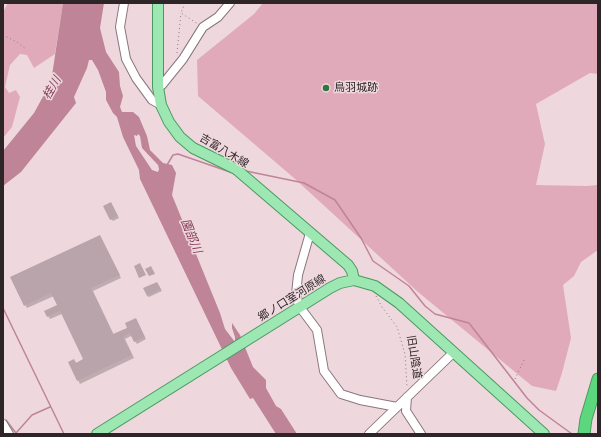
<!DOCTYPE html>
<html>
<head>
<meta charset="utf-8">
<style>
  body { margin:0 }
  #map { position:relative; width:601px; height:437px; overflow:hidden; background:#eed8de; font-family:Mulish,sans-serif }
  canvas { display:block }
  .frame { position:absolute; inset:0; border:4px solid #2d2527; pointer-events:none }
</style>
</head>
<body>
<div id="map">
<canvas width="601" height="437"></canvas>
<div class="frame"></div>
</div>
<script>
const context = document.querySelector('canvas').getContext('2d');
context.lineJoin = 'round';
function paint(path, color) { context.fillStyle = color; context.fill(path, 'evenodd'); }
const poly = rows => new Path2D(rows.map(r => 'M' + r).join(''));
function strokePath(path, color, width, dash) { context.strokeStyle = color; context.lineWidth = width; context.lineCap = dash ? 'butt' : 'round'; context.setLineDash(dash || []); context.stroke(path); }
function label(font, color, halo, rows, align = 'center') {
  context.font = font + ' Mulish,"Noto Sans JP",sans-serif'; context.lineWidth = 3; context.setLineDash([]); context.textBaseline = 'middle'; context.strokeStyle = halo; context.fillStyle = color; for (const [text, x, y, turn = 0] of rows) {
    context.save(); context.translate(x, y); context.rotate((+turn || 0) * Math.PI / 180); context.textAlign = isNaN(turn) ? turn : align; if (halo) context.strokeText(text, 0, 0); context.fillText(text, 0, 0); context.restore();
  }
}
paint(poly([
  [8,3,63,3,55,54,34,68,27,55,20,54,10,65,5,87,9,93,16,90,20,97,12,127,3,138,3,12],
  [263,3,598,3,598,74,590,73,536,104,545,144,536,185,586,186,598,185,598,250,581,262,574,276,563,285,571,338,562,373,556,391,532,386,418,292,294,178,198,96,197,60,254,14]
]), '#e1aabb');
paint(poly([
  [63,3,104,3,100,28,106,52,119,72,120,86,123,96,120,107,122,112,133,112,139,117,147,136,150,150,163,163,172,165,176,173,172,195,220,313,225,329,235,342,235,337,232,328,232,323,240,335,253,367,266,380,266,388,276,406,281,409,297,434,276,434,253,398,250,399,231,368,140,179,139,170,123,137,117,117,113,113,106,100,106,92,98,70,92,60,89,60,87,68,74,97,76,103,21,172,3,186,3,151,34,113,51,82],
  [138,134,140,136,142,148,158,165,159,169,158,172,152,170,136,146,134,135,137,136]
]), '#bf8498');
paint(poly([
  [111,203,119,218,113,221,111,219],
  [100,236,121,278,93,291,114,335,129,328,135,319,146,339,137,344,131,336,125,339,134,358,80,384,69,363,74,361,77,363,84,360,62,314,50,319,48,316,58,305,54,296,27,308,11,278],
  [157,283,162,291,149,297,147,296]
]), '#0003');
strokePath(poly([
  [167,165,173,155,178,154,230,172],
  [246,171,304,183,335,200,361,238,373,261,409,286,425,306,435,314,469,323,527,398,539,410,572,434],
  [3,308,64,434],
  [4,422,6,420,16,433,32,415,50,407]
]), '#bf8498', 1.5);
paint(poly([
  [111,202,118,216,110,220,103,206],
  [100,235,120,275,91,288,113,334,127,328,125,323,136,318,145,337,134,342,130,333,123,337,132,355,77,381,68,362,74,359,76,363,83,359,60,311,47,317,44,311,57,305,51,293,24,306,10,277],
  [140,263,146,275,139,278,134,266],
  [151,266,155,274,149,276,145,269],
  [157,282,161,289,147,296,143,288]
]), '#b9a4ab');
const minor = poly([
  [124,3,120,27,126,59,136,78,152,100,161,105],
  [158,87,162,85,183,59,203,27,218,17,230,3],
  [310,233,298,275,296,294,299,306,317,330,324,371,341,394,360,400,397,407],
  [407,397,406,411,421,434],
  [3,424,9,434],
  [369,434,454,352]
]);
const major = poly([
  [158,3,158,87,161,105,169,122,180,137,193,148,236,169,348,265,352,271,354,280],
  [97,434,330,288,340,283,354,280,375,286,399,303,544,434]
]);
const highway = poly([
  [584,434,586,419,598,379]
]);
strokePath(minor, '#89767c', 10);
strokePath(major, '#4c9960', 12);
strokePath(highway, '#4c9960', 13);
strokePath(poly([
  [185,3,181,13,198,24],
  [3,6,5,3],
  [3,35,17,42,26,49],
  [177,53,181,13],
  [376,296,382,307,397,327,405,354,407,387],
  [515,379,525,358]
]), '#897b7f', 1, [1, 3]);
strokePath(minor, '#fff', 8);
strokePath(major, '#9de7b2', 10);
strokePath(highway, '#5cd77e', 11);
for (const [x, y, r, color] of [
  [326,88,4,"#2e7541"]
]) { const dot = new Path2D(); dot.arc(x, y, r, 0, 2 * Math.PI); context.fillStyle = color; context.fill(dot); strokePath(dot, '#eed8de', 1.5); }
label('11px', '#2d2527', '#eed8de', [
  ["鳥羽城跡",334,88]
], 'left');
label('11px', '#2d2527', '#eed8de', [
  ["吉富八木線",224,151,31],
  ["郷ノ口室河原線",292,298,-32],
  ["旧山陰道",414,357,81]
]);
label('italic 12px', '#843b57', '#eed8de', [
  ["桂川",52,88,-59],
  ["園部川",191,236,68]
]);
</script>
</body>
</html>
